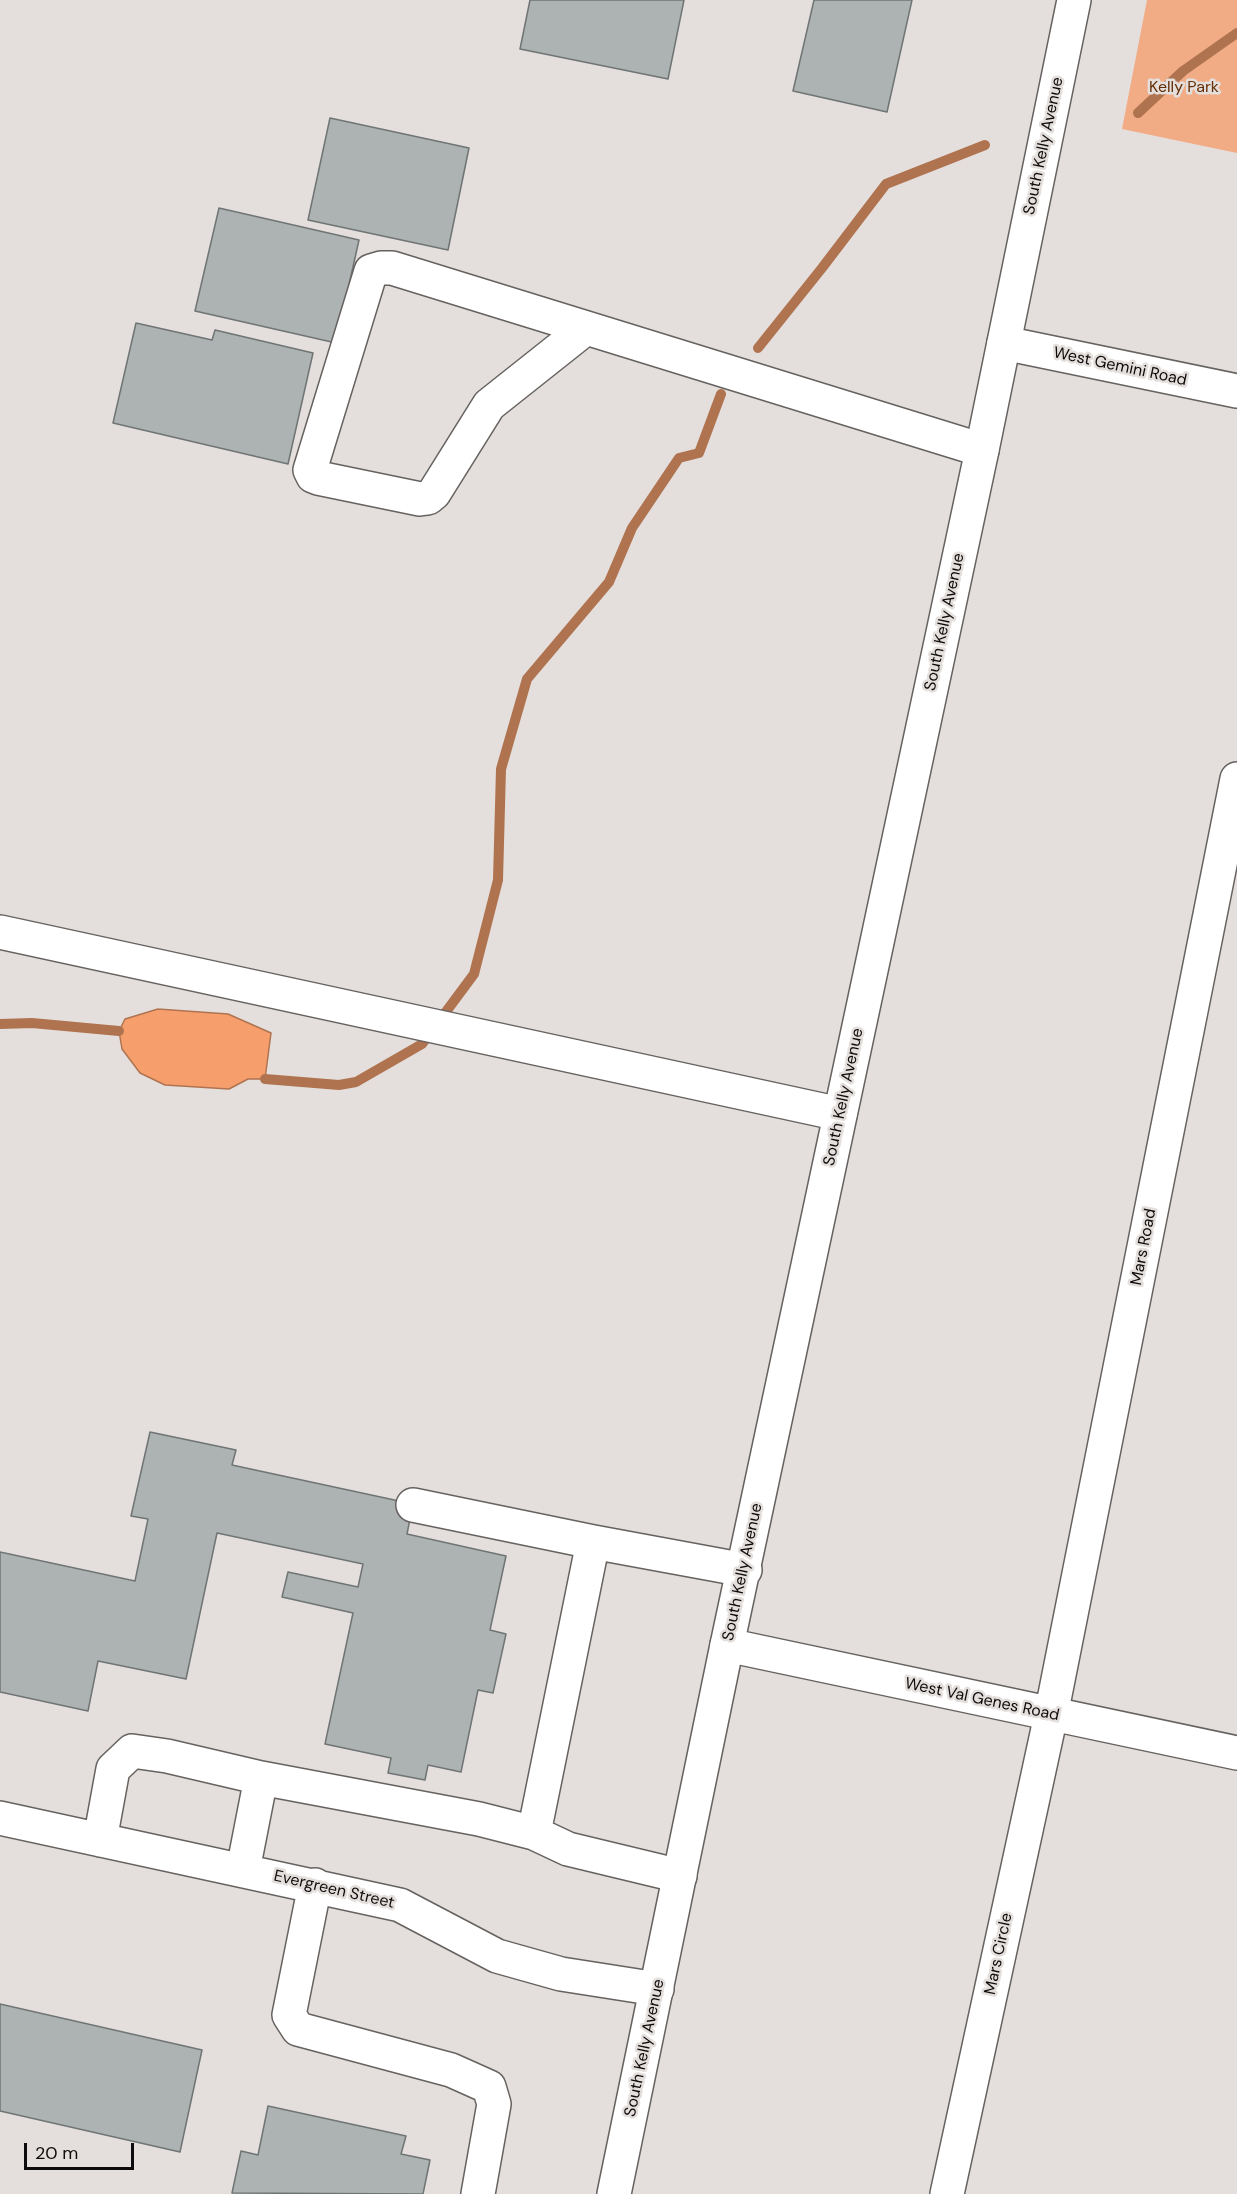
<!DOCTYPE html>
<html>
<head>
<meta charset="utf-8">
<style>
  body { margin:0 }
  #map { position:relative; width:1237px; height:2194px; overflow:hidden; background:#e4dfdc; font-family:"DM Sans",sans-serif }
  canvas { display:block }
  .scale { position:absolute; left:24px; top:2143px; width:110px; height:27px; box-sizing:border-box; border:3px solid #0d0b0b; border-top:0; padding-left:8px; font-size:18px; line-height:21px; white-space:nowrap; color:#0d0b0b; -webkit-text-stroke:4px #e4dfdc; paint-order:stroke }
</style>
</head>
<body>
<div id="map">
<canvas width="1237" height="2194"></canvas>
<div class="scale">20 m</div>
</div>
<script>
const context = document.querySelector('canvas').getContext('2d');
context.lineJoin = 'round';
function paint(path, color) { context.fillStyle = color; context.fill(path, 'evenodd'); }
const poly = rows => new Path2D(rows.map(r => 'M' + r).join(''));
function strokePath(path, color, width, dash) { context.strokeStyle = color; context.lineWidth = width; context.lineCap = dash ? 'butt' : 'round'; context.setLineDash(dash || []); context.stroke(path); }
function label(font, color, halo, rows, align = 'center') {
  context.font = font + ' "DM Sans",sans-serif'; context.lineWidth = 5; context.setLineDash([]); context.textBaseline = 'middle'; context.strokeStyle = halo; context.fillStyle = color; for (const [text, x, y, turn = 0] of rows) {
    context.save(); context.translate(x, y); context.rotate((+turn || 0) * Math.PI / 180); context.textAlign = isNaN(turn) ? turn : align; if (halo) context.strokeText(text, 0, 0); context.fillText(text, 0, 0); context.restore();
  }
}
paint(poly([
  [1147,0,1237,0,1237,153,1122,129]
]), '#f1ac85');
const water = poly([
  [158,1009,228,1014,271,1033,265,1079,248,1079,229,1089,165,1085,140,1073,122,1049,119,1031,125,1019,158,1009]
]);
paint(water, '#f69f6d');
strokePath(water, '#b07350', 1.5);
strokePath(poly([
  [1138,113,1183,71,1237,33],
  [758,348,822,268,886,184,985,145],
  [0,1024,32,1023,119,1031],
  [265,1079,339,1085,356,1082,422,1044,474,974,498,880,501,769,527,679,609,582,632,528,679,458,699,453,721,394]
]), '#b07350', 10);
const building = poly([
  [530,0,684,0,668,79,520,49,530,0],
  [814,0,912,0,887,112,793,91,814,0],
  [330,118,469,148,448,250,308,220,330,118],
  [219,208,359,240,336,343,195,311,219,208],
  [136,323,212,340,215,330,313,353,288,464,113,423,136,323],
  [150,1432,236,1450,232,1465,413,1504,407,1534,506,1556,490,1630,506,1634,493,1693,478,1690,461,1772,428,1765,425,1780,388,1773,391,1758,325,1744,353,1613,282,1597,288,1572,358,1587,363,1564,217,1533,186,1679,98,1661,88,1711,0,1692,0,1552,135,1581,148,1519,131,1516,150,1432],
  [0,2004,202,2050,180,2152,0,2111,0,2004],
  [268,2106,406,2136,401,2154,430,2160,423,2194,232,2193,241,2151,258,2155,268,2106]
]);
paint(building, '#adb2b2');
strokePath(building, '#6f7474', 1.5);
const minor = poly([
  [586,328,489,405,434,493,428,498,420,499,318,478,313,476,310,470,371,271,381,268,392,268,982,450],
  [1004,343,1237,391],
  [0,932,840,1114],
  [413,1505,593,1542,745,1570],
  [727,1645,1237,1753],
  [0,1818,400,1905,497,1956,561,1974,657,1989],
  [534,1833,593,1542],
  [100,1840,113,1769,132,1751,167,1756,261,1778],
  [243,1870,261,1778,479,1819,534,1833,568,1849,680,1876],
  [315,1885,289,2015,298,2029,451,2070,489,2087,494,2104,478,2194],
  [947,2194,1051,1715,1237,779]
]);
const major = poly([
  [614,2194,727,1645,982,450,1074,0]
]);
strokePath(minor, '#666260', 36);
strokePath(major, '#666260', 36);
strokePath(minor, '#fff', 33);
strokePath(major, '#fff', 33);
label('16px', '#632d05', '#e4dfdc', [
  ["Kelly Park",1184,88]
]);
label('16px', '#0d0b0b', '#e4dfdc', [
  ["South Kelly Avenue",1044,146,-78],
  ["West Gemini Road",1120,367,12],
  ["South Kelly Avenue",945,622,-78],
  ["South Kelly Avenue",844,1097,-78],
  ["Mars Road",1144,1247,-79],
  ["South Kelly Avenue",743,1572,-78],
  ["West Val Genes Road",982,1700,12],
  ["Evergreen Street",334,1890,13],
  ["Mars Circle",999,1954,-78],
  ["South Kelly Avenue",645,2048,-78]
]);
</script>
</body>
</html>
